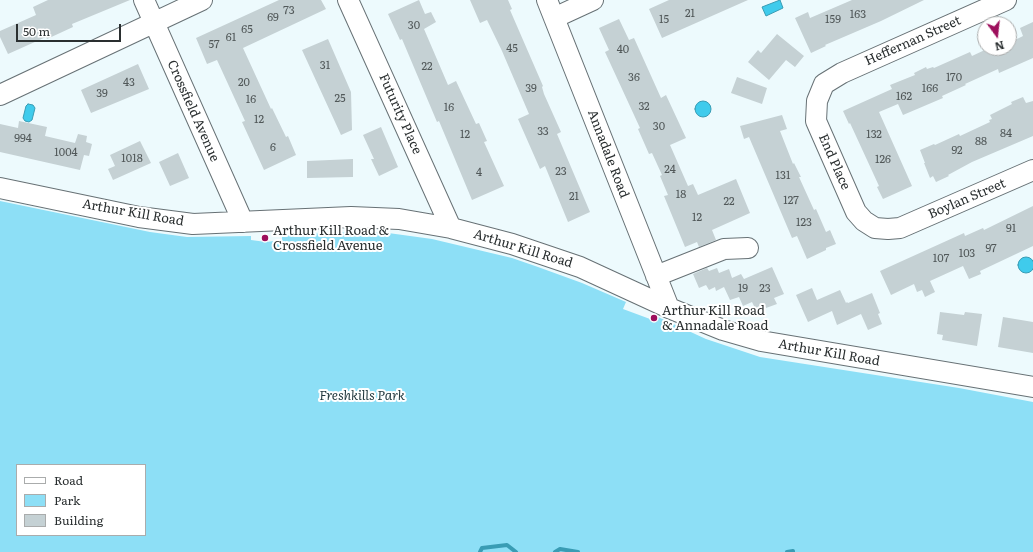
<!DOCTYPE html>
<html>
<head>
<meta charset="utf-8">
<style>
  body { margin:0 }
  #map { position:relative; width:1033px; height:552px; overflow:hidden; background:#edfafd; font-family:Literata,serif }
  canvas { display:block }
  .legend { position:absolute; left:16px; top:464px; width:130px; height:72px; box-sizing:border-box; background:#fff; border:1px solid #aaacac; margin:0; padding:5px 7px; list-style:none; font-size:12px; color:#2a2f30 }
  .legend li { display:flex; align-items:center; gap:8px; height:20px }
  .legend b { width:20px; border:1px solid #aaacac }
  .north { position:absolute; left:977px; top:16px; width:40px; height:40px; box-sizing:border-box; background:#fff; border:1px solid #aaacac; border-radius:50%; rotate:165deg; font-size:11px; font-weight:700; line-height:16px; text-align:center; color:#2a2f30 }
  .north::after { content:''; display:block; margin:auto; width:14px; height:18px; background:#9d0f5c; clip-path:polygon(50% 0,100% 100%,50% 72%,0 100%) }
  .scale { position:absolute; left:16px; top:24px; width:105px; height:18px; box-sizing:border-box; border:2px solid #2a2f30; border-top:0; padding-left:5px; font-size:12px; line-height:14px; white-space:nowrap; color:#2a2f30; -webkit-text-stroke:3px #fff; paint-order:stroke }
</style>
</head>
<body>
<div id="map">
<canvas width="1033" height="552"></canvas>
<ul class="legend">
<li><b style="height:5px;background:#fff"></b>Road</li>
<li><b style="height:11px;background:#8ddff6"></b>Park</li>
<li><b style="height:11px;background:#c5d1d4"></b>Building</li>
</ul>
<div class="north">N</div>
<div class="scale">50 m</div>
</div>
<script>
const context = document.querySelector('canvas').getContext('2d');
context.lineJoin = 'round';
function paint(path, color) { context.fillStyle = color; context.fill(path, 'evenodd'); }
const poly = rows => new Path2D(rows.map(r => 'M' + r).join(''));
function strokePath(path, color, width, dash) { context.strokeStyle = color; context.lineWidth = width; context.lineCap = dash ? 'butt' : 'round'; context.setLineDash(dash || []); context.stroke(path); }
function label(font, color, halo, rows, align = 'center') {
  context.font = font + ' Literata,serif'; context.lineWidth = 4; context.setLineDash([]); context.textBaseline = 'middle'; context.strokeStyle = halo; context.fillStyle = color; for (const [text, x, y, turn = 0] of rows) {
    context.save(); context.translate(x, y); context.rotate((+turn || 0) * Math.PI / 180); context.textAlign = isNaN(turn) ? turn : align; if (halo) context.strokeText(text, 0, 0); context.fillText(text, 0, 0); context.restore();
  }
}
paint(poly([
  [0,201,150,232,187,237,251,236,251,240,266,242,282,240,282,235,357,232,381,232,432,239,512,258,538,267,582,283,626,302,623,309,650,319,658,317,706,339,760,357,959,388,1033,402,1033,552,0,552],
  [17,465,145,465,145,535,17,535]
]), '#8ddff6');
const water = poly([
  [780,0,783,8,766,16,762,7,780,0],
  '695 109a8 8 0 1 1 16 0a8 8 0 1 1-16 0Z',
  [28,104,33,105,35,108,32,120,29,122,25,121,23,118,26,106,28,104],
  '1018 265a8 8 0 1 1 16 0a8 8 0 1 1-16 0Z'
]);
paint(water, '#3fcbec');
strokePath(water, '#399cb4', 1);
strokePath(poly([
  [480,552,482,548,507,545,516,552],
  [555,552,560,549,578,552],
  [787,552,793,551]
]), '#399cb4', 4);
paint(poly([
  [48,0,130,0,72,24,73,27,47,39,46,37,8,54,0,37,0,31,36,15,33,7],
  [279,0,321,0,326,9,243,48,271,109,272,108,286,137,288,136,296,155,264,170,242,122,245,121,217,60,207,64,196,38],
  [419,0,425,14,431,12,436,22,424,29,448,85,456,81,476,124,479,123,487,141,484,142,504,186,472,200,439,121,437,122,402,39,400,40,388,14],
  [470,0,508,0,512,9,510,10,543,86,542,87,544,94,561,132,557,134,590,212,568,222,545,166,540,169,518,119,529,114,502,51,487,20,480,23],
  [669,0,748,0,662,38,649,9],
  [852,0,924,0,881,21,825,45,826,46,811,53,795,18,808,12,810,18],
  [619,19,629,40,634,38,661,98,666,95,686,138,670,145,688,186,693,184,698,195,736,179,750,213,712,230,716,240,699,247,697,242,685,247,664,196,668,195,660,176,662,175,652,153,649,154,638,129,640,128,605,52,609,50,599,28],
  [1033,22,1033,58,999,73,998,69,965,84,966,85,942,96,943,98,903,115,898,104,879,112,912,186,883,199,877,187,879,186,850,123,849,124,843,111,892,89,890,85,915,75,914,73,926,67,927,69,933,67,934,68,970,52,972,56,989,48,1009,48,1009,43,1023,36,1020,28],
  [777,34,804,56,795,67,786,60,769,80,748,62,758,50,761,53],
  [328,39,351,92,352,130,341,135,302,50],
  [138,64,149,89,91,113,81,90],
  [737,77,767,88,762,104,731,93],
  [1023,97,1026,103,1033,101,1033,136,972,162,948,175,949,176,936,182,933,176,930,178,924,163,925,163,920,150,934,144,935,145,959,134,960,136,990,122,989,120,992,119,990,115,1012,104,1011,102],
  [782,115,787,129,780,131,793,164,794,163,801,177,799,177,814,210,816,209,826,232,830,230,836,244,826,248,826,250,807,259,797,236,792,238,749,137,744,139,740,126],
  [19,121,47,127,45,136,75,143,78,134,87,136,86,142,92,144,89,156,84,155,80,170,0,152,0,124,18,128],
  [381,127,398,167,379,176,371,159,374,159,363,135],
  [140,141,151,163,113,180,108,169,115,166,110,155],
  [178,153,189,178,170,186,159,162],
  [353,159,353,177,307,178,307,161],
  [1033,206,1033,246,980,271,981,274,969,279,963,266,930,281,935,292,925,297,922,290,917,292,914,284,891,295,880,271,964,233,965,236,983,228,984,230],
  [772,267,784,294,774,298,777,304,766,308,765,306,756,310,752,302,743,306,739,297,730,300,724,287,716,291,715,287,709,290,706,285,699,288,693,274,707,268,709,271,717,268,719,273,729,269,732,278,741,274,744,279],
  [812,288,817,300,840,290,846,303,847,302,848,303,872,293,880,313,878,314,882,324,868,330,861,314,837,325,832,311,808,322,796,295],
  [940,312,964,315,965,312,982,314,977,346,942,340,943,335,937,334],
  [1003,317,1033,322,1033,353,998,347]
]), '#c5d1d4');
const minor = poly([
  [144,0,243,222],
  [348,0,451,228],
  [547,0,669,308],
  [1006,0,842,73,824,84,817,101,816,121,856,212,864,221,875,228,888,229,900,228,1033,170],
  [554,18,593,0],
  [0,95,202,0],
  [0,188,139,217,193,224,351,217,399,219,451,228,512,244,580,267,669,308,723,330,761,341,1033,387],
  [656,276,724,249,748,248]
]);
strokePath(minor, '#677175', 22);
strokePath(minor, '#fff', 20);
for (const [x, y, r, color] of [
  [265,238,4,"#9d0f5c"],
  [654,318,4,"#9d0f5c"]
]) { const dot = new Path2D(); dot.arc(x, y, r, 0, 2 * Math.PI); context.fillStyle = color; context.fill(dot); strokePath(dot, '#fff', 1.5); }
label('11px', '#515859', null, [
  ["73",289,11],
  ["21",690,14],
  ["163",858,15],
  ["69",273,18],
  ["15",664,20],
  ["159",833,20],
  ["30",414,26],
  ["65",247,30],
  ["61",231,38],
  ["57",214,45],
  ["45",512,49],
  ["40",623,50],
  ["31",325,66],
  ["22",427,67],
  ["36",634,78],
  ["170",954,78],
  ["43",129,83],
  ["20",244,83],
  ["39",531,89],
  ["166",930,89],
  ["39",102,94],
  ["162",904,97],
  ["25",340,99],
  ["16",251,100],
  ["32",644,107],
  ["16",449,108],
  ["12",259,120],
  ["30",659,127],
  ["33",543,132],
  ["84",1006,134],
  ["12",465,135],
  ["132",874,135],
  ["994",23,139],
  ["88",981,142],
  ["6",273,148],
  ["92",957,151],
  ["1004",66,153],
  ["1018",132,159],
  ["126",883,160],
  ["24",670,170],
  ["23",561,172],
  ["4",479,173],
  ["131",783,176],
  ["18",681,195],
  ["21",574,197],
  ["127",791,201],
  ["22",729,202],
  ["12",697,218],
  ["123",804,223],
  ["91",1011,229],
  ["97",991,249],
  ["103",967,254],
  ["107",941,259],
  ["19",743,289],
  ["23",765,289]
]);
label('13px', '#2a2f30', '#fff', [
  ["Heffernan Street",913,41,-24],
  ["Crossfield Avenue",193,111,66],
  ["Futurity Place",400,114,66],
  ["Annadale Road",608,154,69],
  ["End Place",834,162,66],
  ["Boylan Street",967,199,-23],
  ["Arthur Kill Road",133,213,10],
  ["Arthur Kill Road",523,249,17],
  ["Arthur Kill Road",829,353,10]
]);
label('13px', '#2a2f30', '#fff', [
  ["Arthur Kill Road &",273,231],
  ["Crossfield Avenue",273,246],
  ["Arthur Kill Road",662,311],
  ["& Annadale Road",662,326]
], 'left');
label('italic 13px', '#1f363c', '#fff', [
  ["Freshkills Park",362,396]
]);
</script>
</body>
</html>
